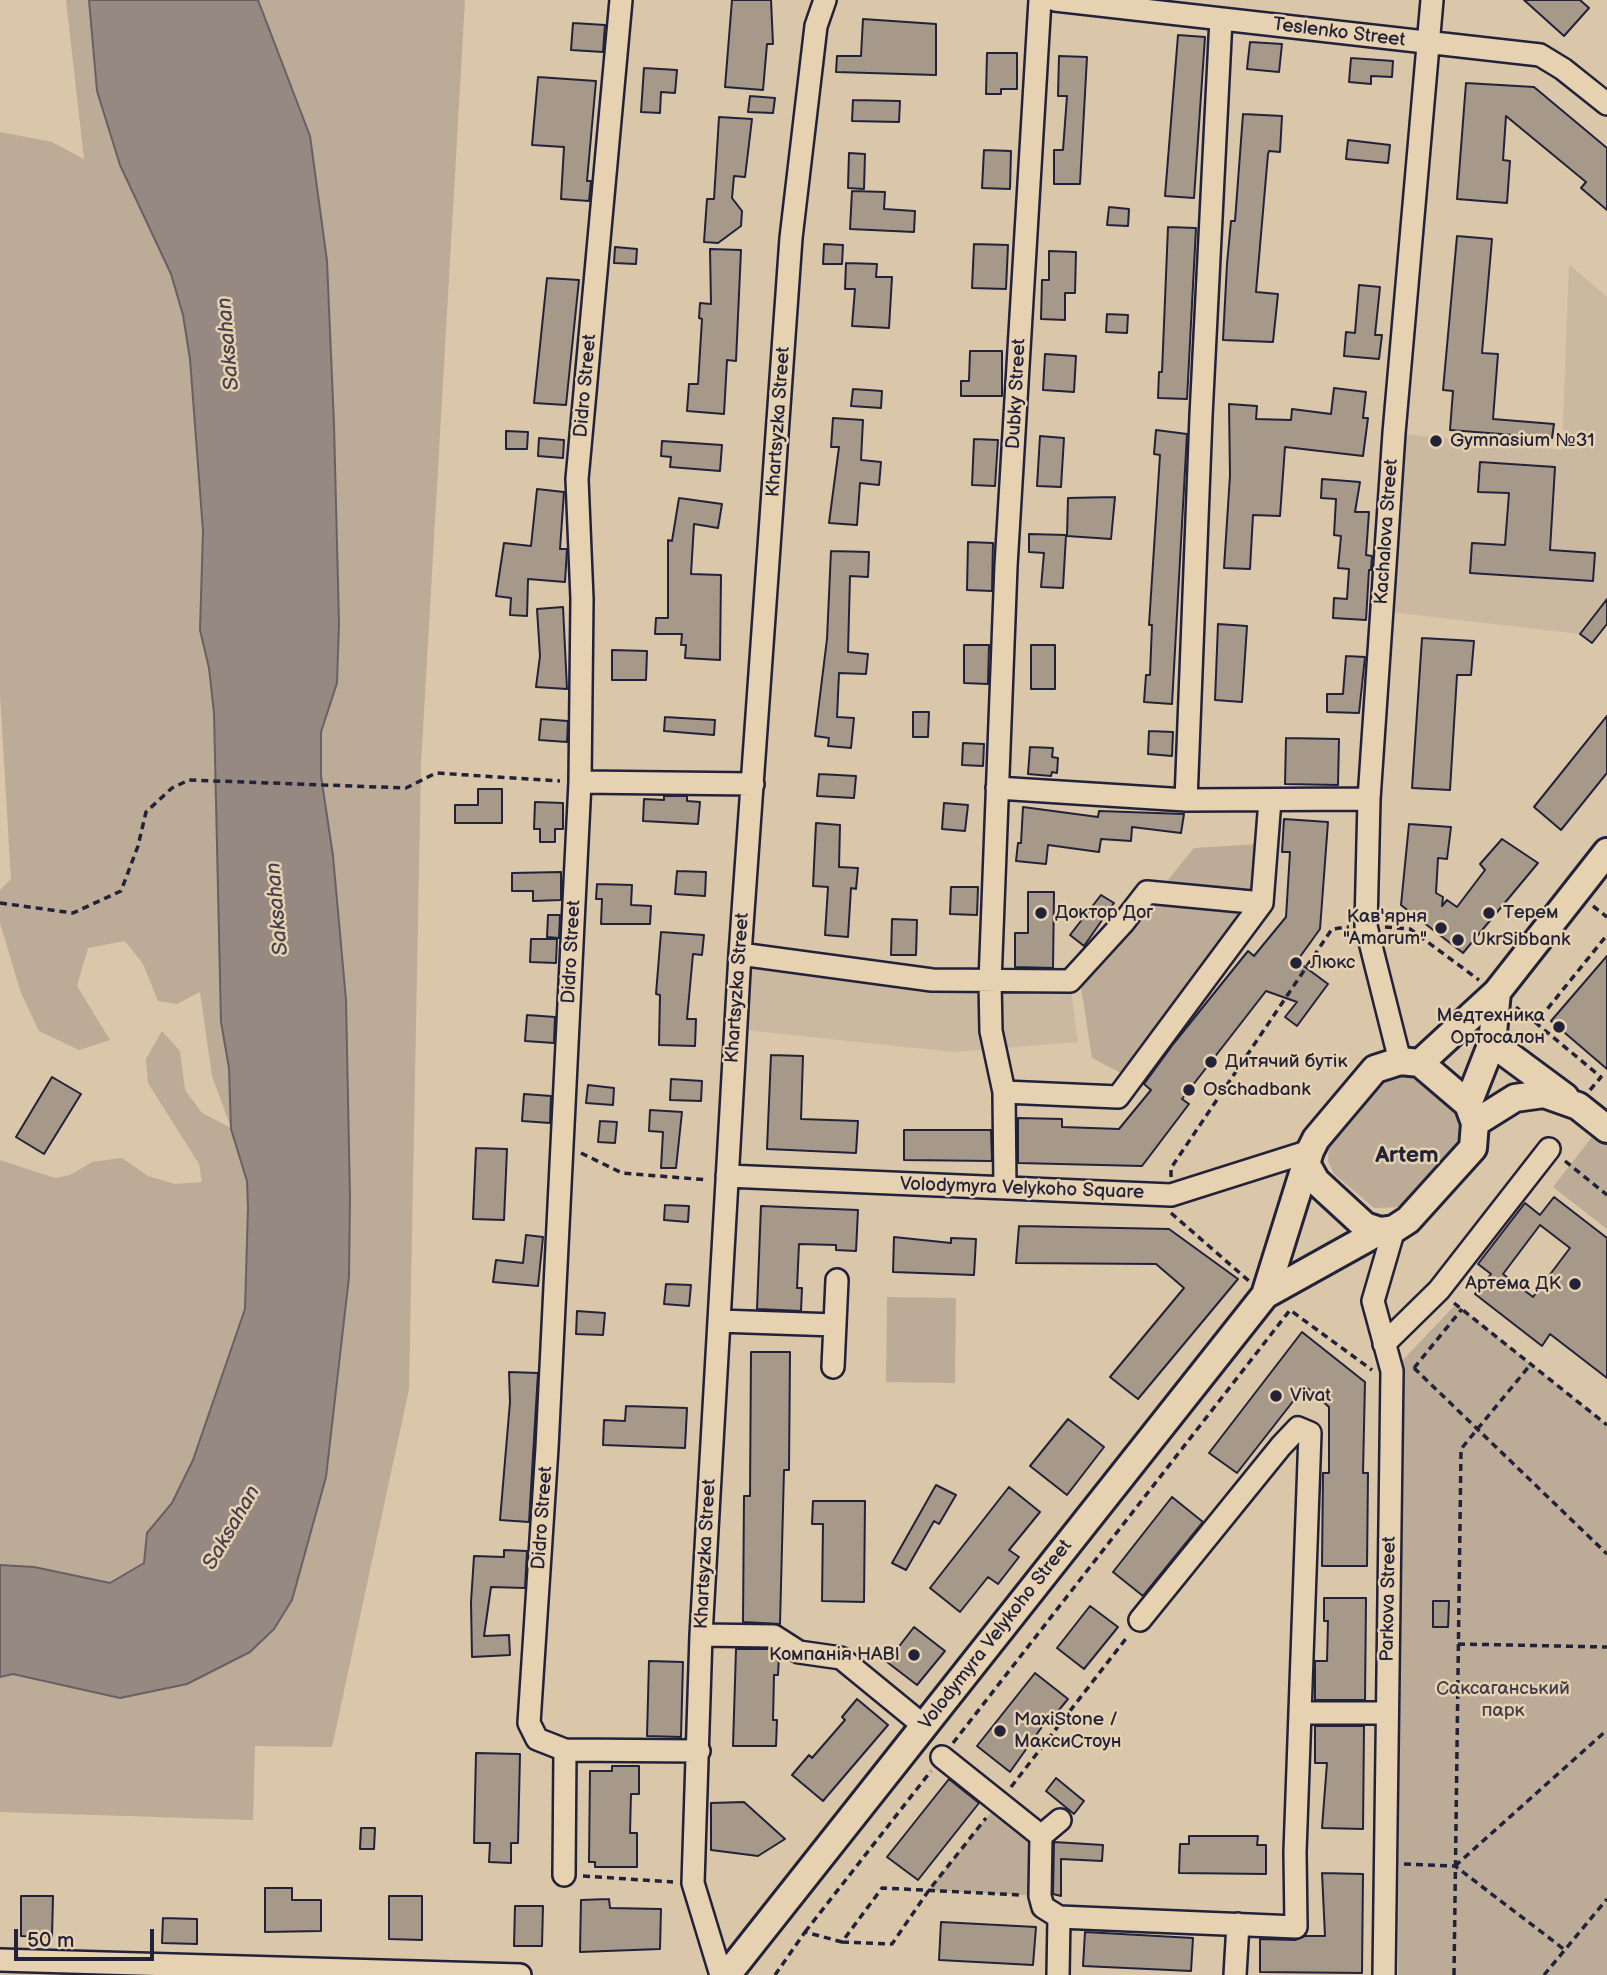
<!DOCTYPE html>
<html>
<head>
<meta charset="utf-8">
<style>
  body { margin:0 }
  #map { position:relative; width:1607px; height:1975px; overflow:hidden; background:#dac6a9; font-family:"Balsamiq Sans",sans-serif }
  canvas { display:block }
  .scale { position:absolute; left:14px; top:1929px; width:140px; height:32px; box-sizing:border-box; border:4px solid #22223b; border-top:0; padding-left:9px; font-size:21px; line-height:24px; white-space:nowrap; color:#22223b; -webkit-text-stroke:5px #e6d1b0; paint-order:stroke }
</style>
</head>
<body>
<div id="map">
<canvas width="1607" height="1975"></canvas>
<div class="scale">50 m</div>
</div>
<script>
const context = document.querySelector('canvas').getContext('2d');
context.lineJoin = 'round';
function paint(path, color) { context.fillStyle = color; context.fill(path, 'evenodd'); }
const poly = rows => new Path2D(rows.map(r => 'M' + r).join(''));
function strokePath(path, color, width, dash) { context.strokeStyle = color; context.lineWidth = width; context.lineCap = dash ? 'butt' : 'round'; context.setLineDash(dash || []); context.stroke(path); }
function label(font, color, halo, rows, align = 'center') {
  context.font = font + ' "Balsamiq Sans",sans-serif'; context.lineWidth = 5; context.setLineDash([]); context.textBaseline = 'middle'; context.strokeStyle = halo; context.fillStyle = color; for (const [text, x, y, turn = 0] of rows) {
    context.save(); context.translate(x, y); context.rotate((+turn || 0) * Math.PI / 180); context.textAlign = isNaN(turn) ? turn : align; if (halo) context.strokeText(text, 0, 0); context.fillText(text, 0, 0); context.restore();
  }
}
paint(poly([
  [1569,264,1607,297,1607,599,1580,634,1382,611,1394,433,1562,450],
  [740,954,1070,981,1078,1042,954,1052,735,1029]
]), '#cab8a0');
paint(poly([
  [66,0,89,0,97,91,136,198,171,274,183,315,190,359,203,531,200,630,209,668,214,713,221,1022,229,1068,231,1129,247,1181,248,1271,245,1309,193,1460,172,1503,147,1533,144,1563,110,1583,34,1567,0,1565,0,1160,55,1178,70,1175,92,1162,122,1158,148,1176,175,1184,202,1182,199,1164,148,1083,146,1059,162,1031,180,1051,185,1090,202,1113,231,1128,212,1076,200,992,177,1004,158,1001,143,964,125,941,88,948,77,986,110,1040,79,1050,39,1031,21,993,0,923,0,890,11,879,0,695,0,132,52,142,84,159],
  [258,0,465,0,421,764,409,1389,332,1747,255,1746,253,1820,0,1812,0,1677,13,1674,78,1688,134,1695,187,1684,250,1652,349,1277,346,1000,333,856,321,776,321,732,337,683,339,623,327,261,310,136],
  [1259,844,1249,905,1123,1074,1092,1058,1081,987,1194,848],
  [1399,1074,1414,1077,1458,1113,1462,1130,1460,1142,1402,1207,1374,1208,1334,1174,1328,1161,1329,1144,1382,1080],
  [1595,1133,1607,1142,1607,1229,1553,1187],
  [887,1297,956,1298,955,1383,886,1382],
  [1456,1304,1607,1425,1607,1975,1398,1975,1401,1362],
  [1000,1801,1041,1836,1040,1896,929,1890]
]), '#bbab97');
const water = poly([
  [89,0,258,0,310,136,327,261,334,425,339,623,337,683,321,732,321,776,333,856,346,1000,350,1197,349,1277,326,1477,292,1600,274,1629,250,1652,187,1684,120,1698,13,1674,0,1677,0,1565,34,1567,110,1583,144,1563,147,1533,172,1503,193,1460,245,1309,248,1208,247,1181,231,1129,229,1068,221,1022,214,713,209,668,200,630,203,531,190,359,183,315,171,274,120,165,97,91,89,0]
]);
paint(water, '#968981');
strokePath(water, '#686065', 2);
const building = poly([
  [732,0,771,0,773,44,767,44,763,90,725,87,732,0],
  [1524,0,1580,0,1589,8,1564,36,1524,0],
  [863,19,936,24,936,75,836,72,837,56,861,56,863,19],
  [573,23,605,25,603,52,571,50,573,23],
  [1178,35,1205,37,1194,198,1165,196,1178,35],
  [1250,42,1282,44,1279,72,1247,69,1250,42],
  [987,53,1017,53,1017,89,1001,89,1001,94,986,94,987,53],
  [1059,56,1087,57,1080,184,1054,184,1054,150,1063,150,1067,96,1058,96,1059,56],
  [1351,58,1393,61,1392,77,1371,76,1371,84,1349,82,1351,58],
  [644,68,677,70,675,93,661,92,660,113,641,112,644,68],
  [538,77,596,81,587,181,591,181,589,201,561,199,564,147,532,145,538,77],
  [1466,83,1534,87,1607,148,1607,210,1581,188,1586,182,1506,116,1503,160,1510,161,1507,203,1457,199,1466,83],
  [750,96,775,98,773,113,748,112,750,96],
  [853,100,900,101,899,122,852,121,853,100],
  [1243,114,1282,116,1280,152,1269,151,1268,154,1256,292,1278,294,1273,342,1223,340,1227,264,1231,221,1235,221,1243,114],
  [719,117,752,119,745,177,734,176,732,198,742,211,741,226,718,243,704,242,707,199,714,199,719,117],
  [1348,140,1390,145,1388,163,1346,159,1348,140],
  [984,150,1011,151,1010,189,982,188,984,150],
  [849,153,865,154,864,189,848,188,849,153],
  [852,191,885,192,884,209,915,211,914,232,850,229,852,191],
  [1109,207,1129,209,1128,226,1107,225,1109,207],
  [1168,227,1196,228,1187,399,1158,398,1159,372,1162,372,1168,227],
  [1457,236,1492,239,1482,353,1498,354,1493,419,1554,424,1552,438,1450,430,1453,391,1443,390,1457,236],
  [824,244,843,245,842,264,823,264,824,244],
  [974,244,1008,245,1006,289,972,288,974,244],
  [615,247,637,249,636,264,614,263,615,247],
  [710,249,741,250,736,361,727,360,724,414,687,411,689,384,698,384,702,319,699,318,700,303,711,304,710,249],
  [1049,251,1076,252,1075,293,1065,293,1065,320,1041,319,1042,280,1049,280,1049,251],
  [846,263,877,264,876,277,892,277,889,328,852,326,855,289,845,289,846,263],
  [547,278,579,280,566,405,534,403,547,278],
  [1359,285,1380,287,1375,335,1382,335,1379,359,1344,356,1346,332,1355,333,1359,285],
  [1107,314,1128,315,1127,333,1106,332,1107,314],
  [970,351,1002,351,1002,396,961,396,961,381,969,381,970,351],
  [1045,354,1076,356,1074,392,1043,390,1045,354],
  [1334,388,1366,392,1363,418,1368,418,1363,456,1285,447,1280,516,1253,515,1250,569,1224,568,1230,475,1229,404,1257,406,1256,419,1291,420,1292,409,1331,414,1334,388],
  [853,389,882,391,881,408,851,406,853,389],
  [833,418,863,420,861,460,881,462,879,485,860,483,857,525,829,523,839,447,831,447,833,418],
  [1156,430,1187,434,1172,704,1144,702,1146,675,1150,675,1152,625,1149,625,1160,455,1154,454,1156,430],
  [506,431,528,432,527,449,506,449,506,431],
  [1040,436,1064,438,1061,487,1037,486,1040,436],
  [539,438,564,440,563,458,538,456,539,438],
  [974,439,998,440,995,486,972,485,974,439],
  [662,441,722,445,720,471,670,467,671,457,661,456,662,441],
  [1480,462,1555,467,1550,550,1595,553,1593,581,1470,573,1472,543,1505,545,1509,493,1478,492,1480,462],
  [1322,479,1360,482,1355,512,1369,512,1366,555,1372,556,1371,570,1369,570,1366,620,1333,618,1334,598,1347,599,1349,569,1338,568,1341,536,1334,535,1336,499,1321,498,1322,479],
  [537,489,564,492,560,549,567,549,565,582,528,579,527,616,510,615,511,598,496,596,504,543,531,546,537,489],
  [1115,497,1111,539,1067,536,1068,498,1115,497],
  [679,498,722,504,718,528,694,524,691,574,721,575,720,660,685,658,686,645,681,645,682,634,655,634,656,618,668,618,668,540,672,541,679,498],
  [1029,534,1066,535,1063,588,1041,587,1044,553,1029,552,1029,534],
  [968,542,993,543,992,591,967,590,968,542],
  [831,551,869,552,868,577,850,576,848,652,868,654,866,674,839,673,837,717,854,718,851,748,828,746,829,738,815,736,827,639,831,551],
  [1607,599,1607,624,1592,643,1580,634,1607,599],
  [563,607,567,689,536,687,540,656,537,609,563,607],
  [1218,624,1247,626,1242,702,1215,700,1218,624],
  [1422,638,1474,641,1471,675,1457,675,1450,790,1412,788,1422,638],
  [964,645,989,645,988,684,964,683,964,645],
  [1031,645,1055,645,1055,689,1031,689,1031,645],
  [612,650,647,651,646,680,612,680,612,650],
  [1346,656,1365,657,1359,713,1327,712,1327,694,1343,694,1346,656],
  [913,712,929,712,928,737,913,737,913,712],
  [1607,716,1607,773,1561,830,1534,807,1607,716],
  [665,717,715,720,714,735,664,731,665,717],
  [541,719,568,721,567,742,539,740,541,719],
  [1149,731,1173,732,1172,756,1148,754,1149,731],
  [1286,738,1339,739,1338,785,1285,784,1286,738],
  [963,743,984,744,983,766,962,765,963,743],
  [1030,747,1053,748,1052,757,1058,758,1057,773,1052,772,1051,776,1028,774,1030,747],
  [819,774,856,776,854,798,817,796,819,774],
  [478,789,502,789,502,823,455,823,455,805,478,805,478,789],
  [664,796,687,796,687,801,700,802,698,824,643,821,644,799,664,800,664,796],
  [535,802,563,803,563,829,555,829,555,842,540,842,540,829,534,829,535,802],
  [944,803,968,805,965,831,942,829,944,803],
  [1023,807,1098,817,1099,811,1184,814,1181,833,1132,827,1131,841,1101,839,1099,852,1048,845,1046,864,1016,861,1018,843,1021,843,1023,807],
  [1284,819,1328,822,1320,929,1297,961,1328,984,1297,1026,1285,1017,1297,1002,1266,991,1182,1099,1189,1104,1142,1166,1018,1163,1018,1118,1062,1119,1062,1127,1119,1129,1151,1090,1144,1084,1174,1043,1248,951,1254,956,1286,917,1290,852,1282,852,1284,819],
  [816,823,840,825,839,867,858,868,856,889,851,888,848,937,825,935,828,887,813,886,816,823],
  [1409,824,1451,827,1447,859,1438,858,1436,893,1443,897,1442,906,1447,900,1457,907,1485,870,1480,864,1502,839,1538,863,1463,953,1401,905,1409,824],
  [677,871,706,872,705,896,675,894,677,871],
  [561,872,561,900,533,901,533,891,512,891,512,873,561,872],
  [597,884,632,885,631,905,651,906,650,924,601,924,602,899,596,899,597,884],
  [951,887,978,887,977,915,950,914,951,887],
  [1028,892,1054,892,1053,968,1015,967,1015,933,1028,933,1028,892],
  [1101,895,1114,903,1084,946,1070,935,1101,895],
  [548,915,560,915,559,938,547,937,548,915],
  [892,919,917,920,916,955,891,955,892,919],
  [661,932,704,935,702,955,693,954,687,1019,696,1019,695,1046,659,1045,660,995,656,994,661,932],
  [531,939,557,939,556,963,530,962,531,939],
  [1607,956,1607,1069,1551,1021,1607,956],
  [527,1015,555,1017,554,1043,525,1041,527,1015],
  [771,1055,803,1056,801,1119,858,1121,856,1153,767,1149,771,1055],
  [52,1077,81,1094,44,1154,16,1137,52,1077],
  [671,1079,702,1081,701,1101,670,1100,671,1079],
  [588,1085,614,1088,613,1105,586,1103,588,1085],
  [524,1094,551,1096,550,1123,522,1121,524,1094],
  [650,1110,682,1112,676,1168,661,1168,663,1132,649,1131,650,1110],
  [600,1121,617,1122,615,1143,598,1142,600,1121],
  [904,1130,991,1130,992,1161,904,1160,904,1130],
  [476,1148,507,1149,504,1220,473,1219,476,1148],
  [1554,1197,1607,1238,1607,1378,1550,1334,1542,1346,1475,1294,1491,1274,1478,1264,1525,1203,1540,1215,1554,1197],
  [1540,1225,1570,1248,1533,1297,1503,1274,1540,1225],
  [665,1205,689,1206,688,1222,664,1220,665,1205],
  [761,1206,858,1210,856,1251,836,1250,836,1245,799,1244,797,1288,802,1288,801,1311,757,1309,761,1206],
  [1019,1226,1169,1229,1238,1279,1138,1399,1110,1377,1184,1288,1156,1264,1016,1263,1019,1226],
  [526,1235,543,1237,538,1286,493,1282,496,1260,523,1263,526,1235],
  [894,1237,951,1243,951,1238,976,1239,974,1275,893,1272,894,1237],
  [666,1284,691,1285,689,1306,664,1304,666,1284],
  [577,1311,605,1313,603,1335,576,1334,577,1311],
  [1302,1332,1365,1382,1363,1473,1368,1473,1367,1566,1322,1566,1323,1473,1329,1473,1329,1407,1305,1386,1237,1473,1209,1453,1302,1332],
  [751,1352,790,1352,789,1470,784,1470,780,1624,743,1622,744,1496,750,1496,751,1352],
  [509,1372,538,1373,529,1522,500,1520,510,1402,509,1372],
  [626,1406,687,1408,685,1448,603,1445,604,1420,625,1421,626,1406],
  [1068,1419,1104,1447,1067,1495,1030,1466,1068,1419],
  [936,1485,956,1495,939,1524,934,1521,906,1570,892,1563,936,1485],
  [1009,1487,1040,1512,1009,1550,1019,1557,998,1584,988,1577,960,1612,930,1588,1009,1487],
  [1172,1497,1203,1522,1143,1596,1113,1572,1172,1497],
  [813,1501,865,1501,864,1602,822,1601,823,1524,812,1524,813,1501],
  [504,1550,527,1551,525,1588,491,1587,484,1636,509,1635,510,1655,472,1657,471,1602,474,1556,504,1557,504,1550],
  [1324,1598,1366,1598,1365,1700,1315,1700,1315,1661,1327,1661,1328,1621,1324,1621,1324,1598],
  [1433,1601,1449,1601,1448,1627,1433,1627,1433,1601],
  [1090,1606,1118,1627,1084,1669,1057,1648,1090,1606],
  [914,1627,945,1651,917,1685,887,1662,914,1627],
  [736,1649,770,1649,779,1655,778,1675,774,1675,773,1720,777,1720,776,1746,733,1746,736,1649],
  [649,1661,683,1662,681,1737,647,1736,649,1661],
  [1035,1673,1068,1699,1054,1716,1051,1714,1010,1772,977,1746,1035,1673],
  [857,1699,888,1725,823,1801,792,1775,809,1755,812,1758,845,1720,842,1717,857,1699],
  [1315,1726,1364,1726,1363,1829,1322,1828,1327,1763,1315,1763,1315,1726],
  [476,1753,520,1754,518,1843,511,1843,511,1863,489,1862,490,1843,474,1843,476,1753],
  [612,1766,639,1766,639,1794,631,1794,630,1833,637,1833,637,1867,595,1867,595,1862,589,1862,590,1771,612,1771,612,1766],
  [1056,1778,1084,1801,1074,1814,1046,1791,1056,1778],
  [949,1779,979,1803,918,1880,887,1857,949,1779],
  [744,1802,785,1839,758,1856,711,1850,711,1803,744,1802],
  [361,1828,375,1828,374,1849,360,1849,361,1828],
  [1189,1836,1258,1836,1257,1845,1266,1845,1266,1874,1179,1873,1180,1844,1189,1844,1189,1836],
  [1054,1842,1103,1845,1102,1861,1061,1859,1061,1896,1053,1894,1054,1842],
  [1322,1873,1363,1874,1362,1973,1260,1972,1260,1939,1295,1940,1305,1936,1325,1936,1322,1873],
  [265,1888,292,1888,292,1900,321,1900,321,1931,265,1932,265,1888],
  [21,1896,53,1896,52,1937,21,1936,21,1896],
  [389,1896,422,1896,422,1940,389,1939,389,1896],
  [609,1899,610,1908,661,1909,660,1949,580,1952,581,1900,609,1899],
  [515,1906,543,1906,542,1946,514,1946,515,1906],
  [163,1918,197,1919,197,1944,162,1943,163,1918],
  [941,1922,1036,1927,1033,1965,939,1960,941,1922],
  [1085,1932,1193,1938,1191,1971,1083,1966,1085,1932]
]);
paint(building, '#a6998a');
strokePath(building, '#22223b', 2);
const minor = poly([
  [621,0,577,479,582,599,580,782,547,1448,529,1723,537,1739,565,1750,699,1751],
  [1055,0,1540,55,1563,69,1607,104],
  [580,782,753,784],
  [997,788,1186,800,1369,799],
  [1186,800,1201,416,1221,19],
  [740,954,932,980,1070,981,1123,923,1147,892,1262,903,1270,800],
  [1400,1061,1366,926,1369,799,1394,433,1432,0],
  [1004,1092,1118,1097,1262,903],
  [727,1176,1171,1195,1310,1151],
  [1005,1188,1004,1092,991,1031,990,982,1006,566,1040,0],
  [719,1321,835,1325],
  [1384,1344,1439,1290,1549,1149],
  [833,1367,837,1280],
  [701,1635,774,1636,799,1652,841,1658,924,1726],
  [1300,1713,1387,1713],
  [942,1757,1041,1836],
  [564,1875,565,1750],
  [1059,1917,1296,1927,1295,1852,1310,1433,1298,1428,1281,1446,1140,1620],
  [0,1960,520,1975],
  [721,1975,693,1883,701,1635,740,954,791,238,816,26,825,0],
  [1058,1975,1059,1917,1043,1907,1040,1896,1041,1836,1060,1820],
  [1235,1975,1238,1924],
  [1384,1975,1392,1371,1373,1301,1394,1229]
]);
const major = poly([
  [1492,1043,1565,1097],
  [1420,1063,1497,992,1607,852],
  [1468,1104,1492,1043,1497,992],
  [1475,1123,1515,1098,1544,1094,1578,1106,1607,1129],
  [1265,1295,1380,1231],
  [727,1975,1265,1295,1310,1151,1316,1139,1375,1069,1400,1061,1420,1063,1468,1104,1475,1123,1473,1148,1408,1220,1394,1229,1380,1231,1365,1226,1316,1181,1307,1165]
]);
strokePath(minor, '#22223b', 26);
strokePath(major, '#22223b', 32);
strokePath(poly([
  [0,903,73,913,121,891,138,846,146,812,172,788,189,780,406,788,436,773,560,781],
  [1593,906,1607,917],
  [1385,927,1410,929,1479,980],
  [1516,1007,1536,1023],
  [1590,1090,1601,1077,1536,1023,1607,935],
  [581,1153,622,1173,708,1180],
  [1565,1161,1607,1195],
  [1171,1177,1171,1168,1332,929,1349,927],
  [1171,1213,1249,1281],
  [1454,1303,1607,1425],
  [1414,1368,1607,1554],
  [1414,1368,1462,1309],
  [1458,1644,1607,1647],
  [953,1743,1290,1310,1372,1370],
  [1011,1787,1128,1636],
  [1404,1864,1455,1866,1565,1950],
  [1455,1866,1607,1730],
  [583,1876,673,1882],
  [805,1932,931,1771],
  [842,1942,892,1944,929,1890,986,1818],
  [775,1975,805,1932,842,1942,882,1888,1021,1895],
  [1454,1975,1461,1449,1531,1364],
  [1544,1975,1607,1899]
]), '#22223b', 3.5, [7, 5]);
strokePath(minor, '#e6d1b0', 21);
strokePath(major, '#e6d1b0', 26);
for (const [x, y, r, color] of [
  [1436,441,7,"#22223b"],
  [1041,913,7,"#22223b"],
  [1489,913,7,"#22223b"],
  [1441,928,7,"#22223b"],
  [1458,940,7,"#22223b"],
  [1296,963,7,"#22223b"],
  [1559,1027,7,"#22223b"],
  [1211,1062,7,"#22223b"],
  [1189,1090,7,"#22223b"],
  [1575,1284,7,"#22223b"],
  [1276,1396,7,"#22223b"],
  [914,1655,7,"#22223b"],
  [1000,1731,7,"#22223b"]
]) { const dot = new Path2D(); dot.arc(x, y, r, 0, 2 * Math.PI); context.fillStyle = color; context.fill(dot); strokePath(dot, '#e6d1b0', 2.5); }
label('19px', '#22223b', '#e6d1b0', [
  ["Teslenko Street",1339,33,7],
  ["Didro Street",586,386,-85],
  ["Dubky Street",1017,394,-87],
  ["Khartsyzka Street",779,422,-86],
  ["Kachalova Street",1387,532,-86],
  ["Didro Street",572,952,-87],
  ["Khartsyzka Street",738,988,-86],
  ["Volodymyra Velykoho Square",1022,1189,2],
  ["Didro Street",543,1518,-86],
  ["Khartsyzka Street",706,1554,-87],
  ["Parkova Street",1389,1599,-89],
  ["Volodymyra Velykoho Street",996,1635,-52]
]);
label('19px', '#22223b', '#e6d1b0', [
  ["Gymnasium №31",1450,441],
  ["Доктор Дог",1055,913],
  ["Терем",1503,913],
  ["Кав'ярня",1427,917,"right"],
  ["\"Amarum\"",1427,939,"right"],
  ["UkrSibbank",1472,940],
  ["Люкс",1310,963],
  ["Медтехника",1545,1016,"right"],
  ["Ортосалон",1545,1038,"right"],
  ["Дитячий бутік",1225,1062],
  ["Oschadbank",1203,1090],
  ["Артема ДК",1561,1284,"right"],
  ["Vivat",1290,1396],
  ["Компанія НАВІ",900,1655,"right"],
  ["MaxiStone /",1014,1720],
  ["МаксиСтоун",1014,1742]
], 'left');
label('19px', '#413d4d', '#e6d1b0', [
  ["Саксаганський",1503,1689],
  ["парк",1503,1711]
]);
label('italic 21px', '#454150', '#e6d1b0', [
  ["Saksahan",229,344,-95],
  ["Saksahan",278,909,-95],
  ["Saksahan",232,1528,-60]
]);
label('bold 23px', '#22223b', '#e6d1b0', [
  ["Artem",1407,1156]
]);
</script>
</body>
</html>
